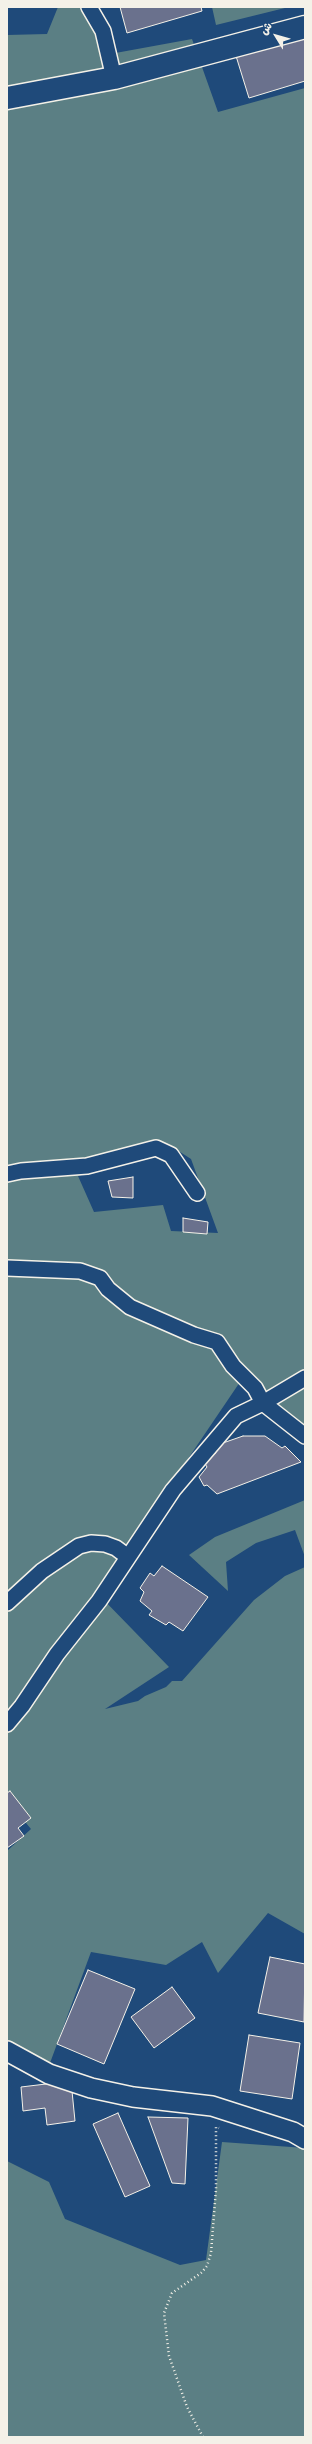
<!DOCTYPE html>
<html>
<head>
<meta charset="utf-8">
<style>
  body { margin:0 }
  #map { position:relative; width:312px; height:2444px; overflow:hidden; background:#1f4a7a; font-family:"Architects Daughter","Playpen Sans Arabic",sans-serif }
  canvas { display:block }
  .frame { position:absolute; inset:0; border:8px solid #f4f1e8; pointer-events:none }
  .north { position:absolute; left:256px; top:16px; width:40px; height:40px; -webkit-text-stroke:3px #1f4a7a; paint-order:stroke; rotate:307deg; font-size:11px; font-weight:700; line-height:16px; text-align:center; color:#f4f1e8 }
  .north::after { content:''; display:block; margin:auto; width:14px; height:18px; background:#f4f1e8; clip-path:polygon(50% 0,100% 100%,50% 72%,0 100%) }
</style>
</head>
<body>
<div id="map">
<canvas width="312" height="2444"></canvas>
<div class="frame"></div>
<div class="north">ش</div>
</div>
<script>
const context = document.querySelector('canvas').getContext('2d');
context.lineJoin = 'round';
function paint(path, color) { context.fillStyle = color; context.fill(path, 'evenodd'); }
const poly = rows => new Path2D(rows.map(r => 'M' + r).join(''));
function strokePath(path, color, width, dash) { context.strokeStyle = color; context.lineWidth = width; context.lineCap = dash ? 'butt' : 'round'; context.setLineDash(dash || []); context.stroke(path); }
paint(poly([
  [58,7,98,7,110,54,192,39,218,112,305,88,305,1434,242,1379,97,1593,169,1667,105,1709,138,1701,145,1696,166,1687,172,1681,182,1681,254,1600,285,1576,305,1567,305,1934,268,1913,218,1973,202,1942,166,1965,91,1952,50,2063,7,2041,7,1851,31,1829,7,1800,7,35,47,34],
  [177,1150,191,1159,218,1233,171,1231,163,1205,94,1212,78,1176],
  [212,7,289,7,216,25],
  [305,1500,305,1557,295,1530,256,1543,226,1562,228,1591,189,1555,215,1537],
  [222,2142,305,2148,305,2437,7,2437,7,2161,49,2182,65,2219,180,2265,206,2260]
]), '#5b7f84');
const building = poly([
  [120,7,201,7,202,11,127,33,120,7],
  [305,36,305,81,249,98,236,56,305,36],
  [133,1177,133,1198,112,1197,108,1181,133,1177],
  [183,1218,208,1222,207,1234,183,1232,183,1218],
  [243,1436,265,1436,282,1448,285,1446,301,1462,217,1494,207,1485,204,1486,199,1477,207,1467,204,1462,208,1457,216,1453,215,1451,220,1444,243,1436],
  [162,1566,208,1597,183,1631,169,1622,166,1625,149,1615,152,1611,140,1601,144,1592,140,1588,150,1573,154,1576,162,1566],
  [10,1791,31,1818,18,1828,24,1836,7,1848,7,1793,10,1791],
  [270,1957,305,1964,304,2022,258,2013,270,1957],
  [88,1970,135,1989,104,2064,57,2044,88,1970],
  [172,1987,195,2018,154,2048,131,2017,172,1987],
  [249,2035,300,2043,292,2099,240,2091,249,2035],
  [71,2081,75,2121,47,2125,45,2108,23,2111,21,2087,71,2081],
  [118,2113,150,2186,125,2197,93,2124,118,2113],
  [148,2117,188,2118,185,2184,172,2183,148,2117]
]);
paint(building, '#6a718d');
strokePath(building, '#f4f1e8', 1);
const minor = poly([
  [89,7,103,31,114,78],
  [7,1174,21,1171,87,1166,156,1148,171,1155,197,1193],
  [7,1268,80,1271,100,1278,108,1289,130,1307,194,1335,217,1342,233,1366,255,1388,263,1403,305,1378],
  [7,1603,42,1571,79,1546,91,1543,105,1544,116,1548,128,1557],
  [7,1724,22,1706,57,1654,99,1601,173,1490,236,1416,263,1403,305,1436]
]);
const tertiary = poly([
  [7,2051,49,2074,91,2088,133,2097,212,2106,293,2132,305,2139]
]);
const secondary = poly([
  [7,98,114,78,305,27]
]);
strokePath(minor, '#f4f1e8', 18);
strokePath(tertiary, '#f4f1e8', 22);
strokePath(secondary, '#f4f1e8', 25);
strokePath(poly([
  [203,2437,187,2407,169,2356,164,2313,172,2293,201,2273,207,2266,211,2253,216,2189,216,2127,219,2128]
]), '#f4f1e8', 2.5, [1, 3]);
strokePath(minor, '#1f4a7a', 15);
strokePath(tertiary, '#1f4a7a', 19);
strokePath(secondary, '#1f4a7a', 22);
</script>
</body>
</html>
